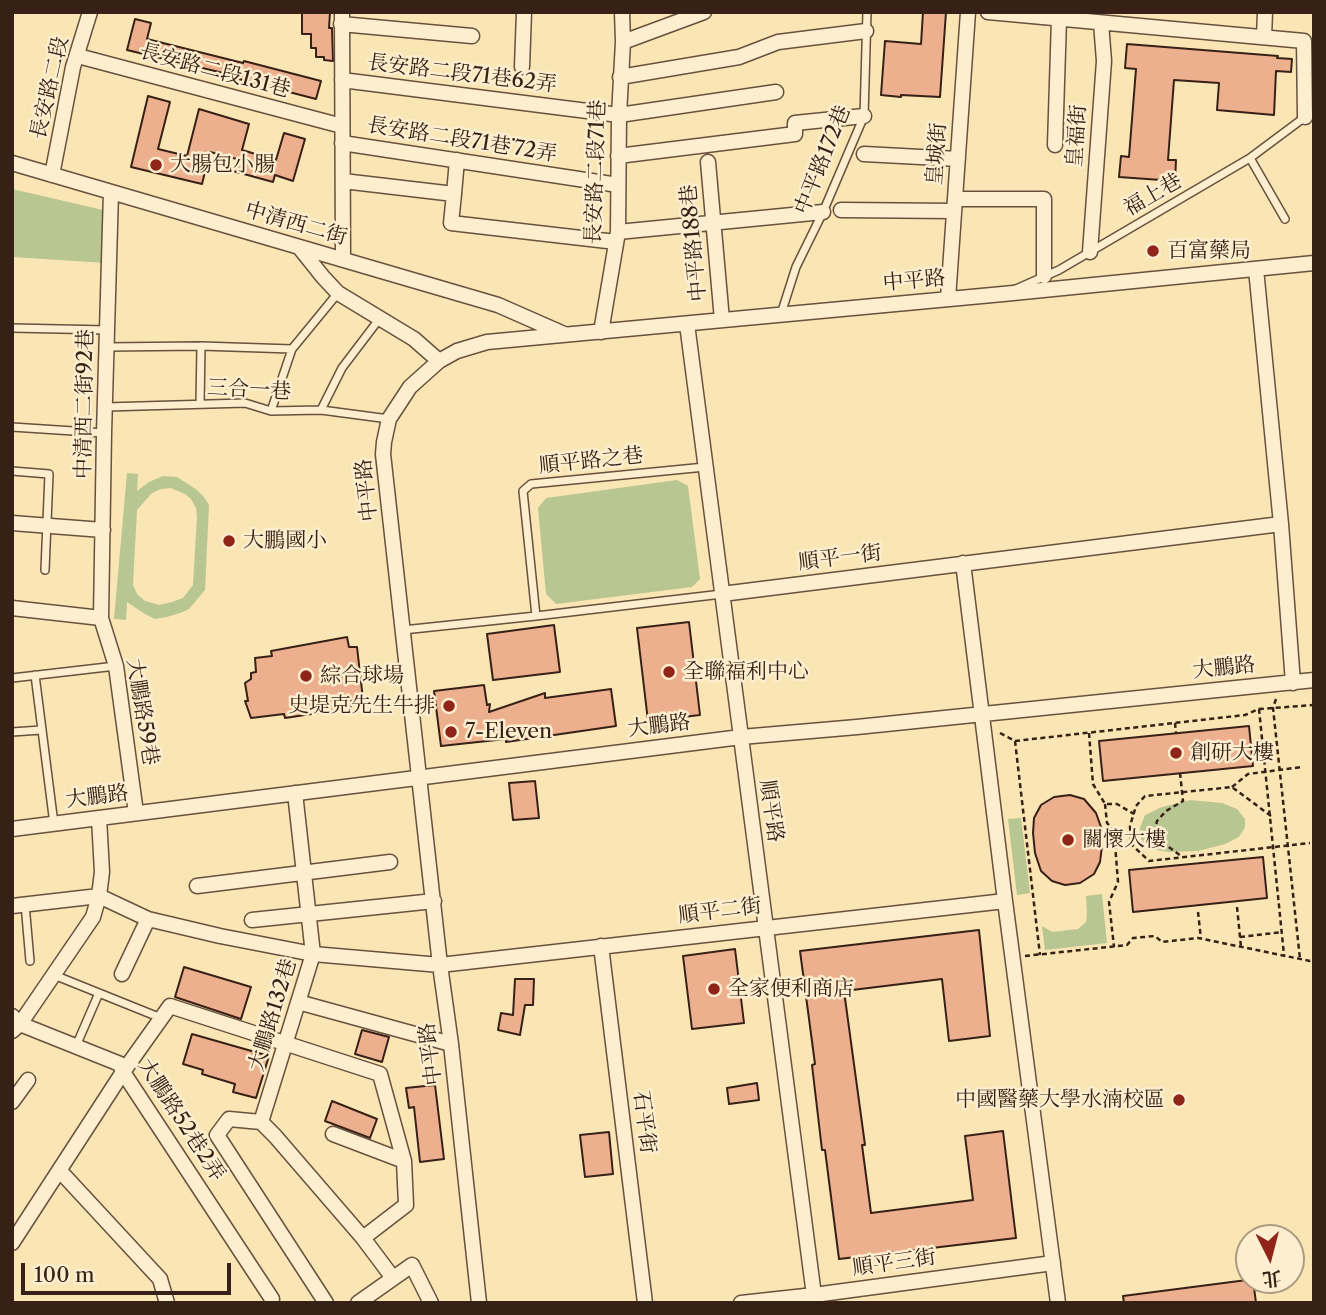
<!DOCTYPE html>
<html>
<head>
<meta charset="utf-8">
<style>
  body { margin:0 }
  #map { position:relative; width:1326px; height:1315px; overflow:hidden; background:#fae5b4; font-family:"Libre Caslon Text","Noto Serif TC",serif }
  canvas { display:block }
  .frame { position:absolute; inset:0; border:14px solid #372016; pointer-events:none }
  .north { position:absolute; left:1235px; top:1224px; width:70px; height:70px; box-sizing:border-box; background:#fceece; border:2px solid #ad9c84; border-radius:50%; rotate:174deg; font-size:19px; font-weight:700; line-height:28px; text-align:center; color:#372016 }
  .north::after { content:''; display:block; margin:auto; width:24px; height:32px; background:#8f2418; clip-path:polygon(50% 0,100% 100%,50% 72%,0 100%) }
  .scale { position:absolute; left:21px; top:1263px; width:210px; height:32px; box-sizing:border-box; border:4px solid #372016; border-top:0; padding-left:9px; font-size:21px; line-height:24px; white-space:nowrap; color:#372016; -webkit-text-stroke:5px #fceece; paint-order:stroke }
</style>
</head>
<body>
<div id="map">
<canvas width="1326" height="1315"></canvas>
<div class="frame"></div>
<div class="north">北</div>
<div class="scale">100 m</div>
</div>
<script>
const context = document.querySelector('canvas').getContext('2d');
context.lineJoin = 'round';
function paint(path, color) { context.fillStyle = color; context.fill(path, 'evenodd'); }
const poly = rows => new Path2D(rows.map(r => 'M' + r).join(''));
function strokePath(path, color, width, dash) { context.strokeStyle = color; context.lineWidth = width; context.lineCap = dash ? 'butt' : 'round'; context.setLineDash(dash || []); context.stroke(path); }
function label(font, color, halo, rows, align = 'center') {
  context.font = font + ' "Libre Caslon Text","Noto Serif TC",serif'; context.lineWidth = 5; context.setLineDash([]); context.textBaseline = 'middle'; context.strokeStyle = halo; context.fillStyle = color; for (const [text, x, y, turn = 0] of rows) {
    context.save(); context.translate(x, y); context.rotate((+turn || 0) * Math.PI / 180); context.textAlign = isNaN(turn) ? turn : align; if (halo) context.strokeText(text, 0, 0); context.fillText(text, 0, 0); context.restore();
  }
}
paint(poly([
  [12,189,103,210,106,236,106,263,12,257],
  [127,473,138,474,137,491,149,482,163,476,177,477,197,490,204,497,209,505,205,590,189,609,180,613,167,617,155,619,145,614,127,602,126,620,114,619],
  [171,488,185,494,191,499,196,508,197,517,193,585,183,598,172,602,159,605,145,601,137,594,133,585,137,510,152,493,161,489],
  [677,480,688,486,700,579,692,587,556,604,546,594,538,508,546,498],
  [1190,800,1222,803,1237,809,1245,819,1245,827,1239,837,1225,844,1198,851,1169,852,1151,849,1141,839,1140,828,1145,815,1162,807],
  [1021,818,1030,893,1017,895,1008,819],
  [1102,894,1107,943,1045,950,1042,926,1052,932,1078,929,1086,922,1087,914,1086,896]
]), '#b8c691');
const building = poly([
  [302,12,330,12,329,28,332,28,333,61,324,60,324,57,316,57,316,48,311,48,311,34,302,34,302,12],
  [923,12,946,12,940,97,901,95,901,97,881,95,885,41,921,44,923,12],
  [135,19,151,23,147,39,243,63,244,61,321,81,316,99,239,79,240,77,127,50,135,19],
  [1127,44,1278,56,1277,58,1292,59,1291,72,1276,71,1274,115,1217,110,1219,83,1174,80,1168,160,1176,160,1175,181,1119,177,1121,156,1129,157,1136,69,1125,68,1127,44],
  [148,96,170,102,158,149,187,156,199,109,249,124,242,150,276,160,284,133,305,139,293,181,275,175,273,182,233,171,237,159,210,152,202,184,131,167,148,96],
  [689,622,700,715,648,721,637,628,689,622],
  [554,625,560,672,493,680,487,634,554,625],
  [347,637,349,647,357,647,363,699,351,701,351,708,285,718,284,714,251,718,245,701,248,701,245,683,251,679,251,673,256,672,255,658,272,656,271,651,347,637],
  [484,685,487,705,490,704,489,712,545,693,545,698,611,689,616,726,506,742,506,739,441,746,434,691,484,685],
  [1249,726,1253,766,1103,781,1099,741,1249,726],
  [535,781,539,818,513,820,509,783,535,781],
  [1070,795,1084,799,1096,813,1101,827,1102,846,1100,862,1094,874,1080,883,1065,885,1052,881,1041,871,1035,853,1033,833,1034,818,1041,805,1054,797,1070,795],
  [1263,857,1267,898,1133,912,1129,870,1263,857],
  [979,930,990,1036,949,1041,942,979,844,991,865,1145,862,1145,871,1213,973,1200,965,1136,1003,1131,1016,1238,839,1259,825,1150,822,1150,812,1065,815,1064,800,951,979,930],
  [735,949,744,1023,692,1029,683,956,735,949],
  [184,967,251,987,241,1019,175,997,184,967],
  [515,979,534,979,533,1005,525,1005,520,1035,498,1030,501,1013,513,1015,515,979],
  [362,1030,389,1037,382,1062,355,1054,362,1030],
  [192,1034,269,1056,256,1098,233,1092,235,1084,202,1074,203,1070,183,1064,192,1034],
  [757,1083,759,1100,729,1104,727,1088,757,1083],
  [435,1085,444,1159,420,1162,414,1107,409,1108,406,1088,435,1085],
  [332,1101,377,1119,370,1138,325,1121,332,1101],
  [609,1132,613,1174,585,1177,580,1135,609,1132],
  [1247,1280,1253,1280,1256,1303,1124,1303,1123,1296,1247,1280]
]);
paint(building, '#edb08f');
strokePath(building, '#372016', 2);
const lane = poly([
  [1250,158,1285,219],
  [1016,289,1059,270,1250,158,1305,117,1314,115],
  [781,314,796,267,823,212,864,116,867,12],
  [12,328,107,330],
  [107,347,201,346],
  [200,404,201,346,292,349],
  [106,407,245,403,271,411,321,410,389,419],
  [321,410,342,368,380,318],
  [271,411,292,349,338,293],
  [12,427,104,433],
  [12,471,49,474,45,570],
  [536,616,523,491,531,484,705,467],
  [403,630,536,616,722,594],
  [35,675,54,824],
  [12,678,116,666],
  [12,732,41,730],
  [25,904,30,961],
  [54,975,161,1018],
  [76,1046,99,993]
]);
const street = poly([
  [342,12,343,259],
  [988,12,1304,41,1305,117],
  [341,24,472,36],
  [1264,37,1265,12],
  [623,42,704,12],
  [78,56,342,126],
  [522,67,524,12],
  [620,77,739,57,778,42,866,31],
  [342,80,619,115,776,92],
  [342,143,618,185],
  [1055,145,1059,19],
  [864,154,958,159],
  [618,156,795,134,795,123,864,116],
  [708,162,722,320],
  [12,163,498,305,564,334],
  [52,175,73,67,90,12],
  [343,181,454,194,451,223,616,242],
  [111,192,104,433,101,618,116,666,136,813],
  [454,194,457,160],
  [955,199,1044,199,1044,276],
  [841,210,954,211],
  [618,232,823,212],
  [299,247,323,277,338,293,414,339,439,361],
  [1090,252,1104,61,1101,23],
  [1256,269,1281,524,1293,683],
  [948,299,968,12],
  [687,324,815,1303],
  [601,332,618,232,619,115,623,42,622,12],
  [12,523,103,530],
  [963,563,1005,901,1058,1303],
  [722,594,1281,524],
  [12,608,101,618],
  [12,829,741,737,857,727,1314,680],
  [197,886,390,862],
  [12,906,99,896,148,919,122,974],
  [148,919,220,936,313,954,440,965,1005,901],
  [252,920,434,901],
  [601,946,645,1303],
  [298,1002,451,1044],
  [12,1016,20,1024,120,1064,123,1072,272,1299],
  [12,1031,20,1024,93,917,99,896,102,872,99,818],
  [12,1102,28,1080],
  [261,1122,313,954,295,793],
  [261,1122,229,1119,217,1135,326,1303],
  [261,1122,275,1136,363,1238,393,1278],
  [333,1134,404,1161],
  [60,1171,160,1279,167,1303],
  [12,1243,123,1072,170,1006,380,1074,404,1161,406,1205,363,1238],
  [358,1303,412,1265,431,1303],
  [479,1303,451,1044,440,965,383,454,384,442,389,419,410,387,439,361,457,351,487,342,1003,294,1314,263],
  [741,1303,814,1295,1053,1263]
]);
strokePath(lane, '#68513e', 10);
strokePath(street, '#68513e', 17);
strokePath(poly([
  [1276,699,1273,708,1300,959],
  [1259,709,1284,955],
  [1175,723,1176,733],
  [1000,733,1015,741,1040,955],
  [1089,733,1093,784,1105,804,1117,804,1134,814],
  [1015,741,1245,715,1259,709,1314,705],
  [1180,773,1183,801,1166,811,1157,821,1155,830,1158,839,1181,856],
  [1232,787,1248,774,1302,767],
  [1105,804,1107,823,1114,831,1118,882,1109,902,1114,947],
  [1271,816,1232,787,1145,796,1136,806,1130,826,1131,844,1149,861,1310,843],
  [1237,907,1241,947],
  [1198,912,1201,939],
  [1240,937,1282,932],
  [1025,956,1127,945,1133,938,1155,936,1162,942,1198,938,1310,961,1314,959]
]), '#372016', 2.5, [5, 3.5]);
strokePath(lane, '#fceece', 7);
strokePath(street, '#fceece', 14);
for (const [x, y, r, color] of [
  [156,165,7,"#8f2418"],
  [1153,251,7,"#8f2418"],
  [229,541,7,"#8f2418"],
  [669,672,7,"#8f2418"],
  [306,676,7,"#8f2418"],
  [449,706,7,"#8f2418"],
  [451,732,7,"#8f2418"],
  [1176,753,7,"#8f2418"],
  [1068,840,7,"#8f2418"],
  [714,989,7,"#8f2418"],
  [1179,1100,7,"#8f2418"]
]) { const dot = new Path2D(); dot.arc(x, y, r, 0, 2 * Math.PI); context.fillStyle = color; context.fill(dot); strokePath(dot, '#fceece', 2.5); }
label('21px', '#372016', '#fceece', [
  ["長安路二段131巷",215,71,15],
  ["長安路二段71巷62弄",462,74,7],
  ["長安路二段",50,88,-77],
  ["皇福街",1077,136,-86],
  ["長安路二段71巷˙72弄",462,140,9],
  ["皇城街",937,154,-86],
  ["中平路172巷",823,160,-68],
  ["長安路二段71巷",596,172,-88],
  ["福上巷",1153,195,-30],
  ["中清西二街",296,224,16],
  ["中平路188巷",694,243,-95],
  ["中平路",914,281,-5],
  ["三合一巷",249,390,3],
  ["中清西二街92巷",85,404,-89],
  ["順平路之巷",591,461,-6],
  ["中平路",367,490,-96],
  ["順平一街",840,558,-7],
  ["大鵬路",1224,668,-6],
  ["大鵬路59巷",142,712,81],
  ["大鵬路",659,726,-7],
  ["大鵬路",97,797,-7],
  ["順平路",771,811,82],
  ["順平二街",720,911,-7],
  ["大鵬路132巷",273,1015,-73],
  ["中平路",431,1054,-97],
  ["大鵬路52巷2弄",181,1120,57],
  ["石平街",644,1122,83],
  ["順平三街",894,1263,-8]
]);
label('21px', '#372016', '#fceece', [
  ["大腸包小腸",170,165],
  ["百富藥局",1167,251],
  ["大鵬國小",243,541],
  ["全聯福利中心",683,672],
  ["綜合球場",320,676],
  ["史堤克先生牛排",435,706,"right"],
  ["7-Eleven",465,732],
  ["創研大樓",1190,753],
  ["關懷大樓",1082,840],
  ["全家便利商店",728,989],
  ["中國醫藥大學水湳校區",1165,1100,"right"]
], 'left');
</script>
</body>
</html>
